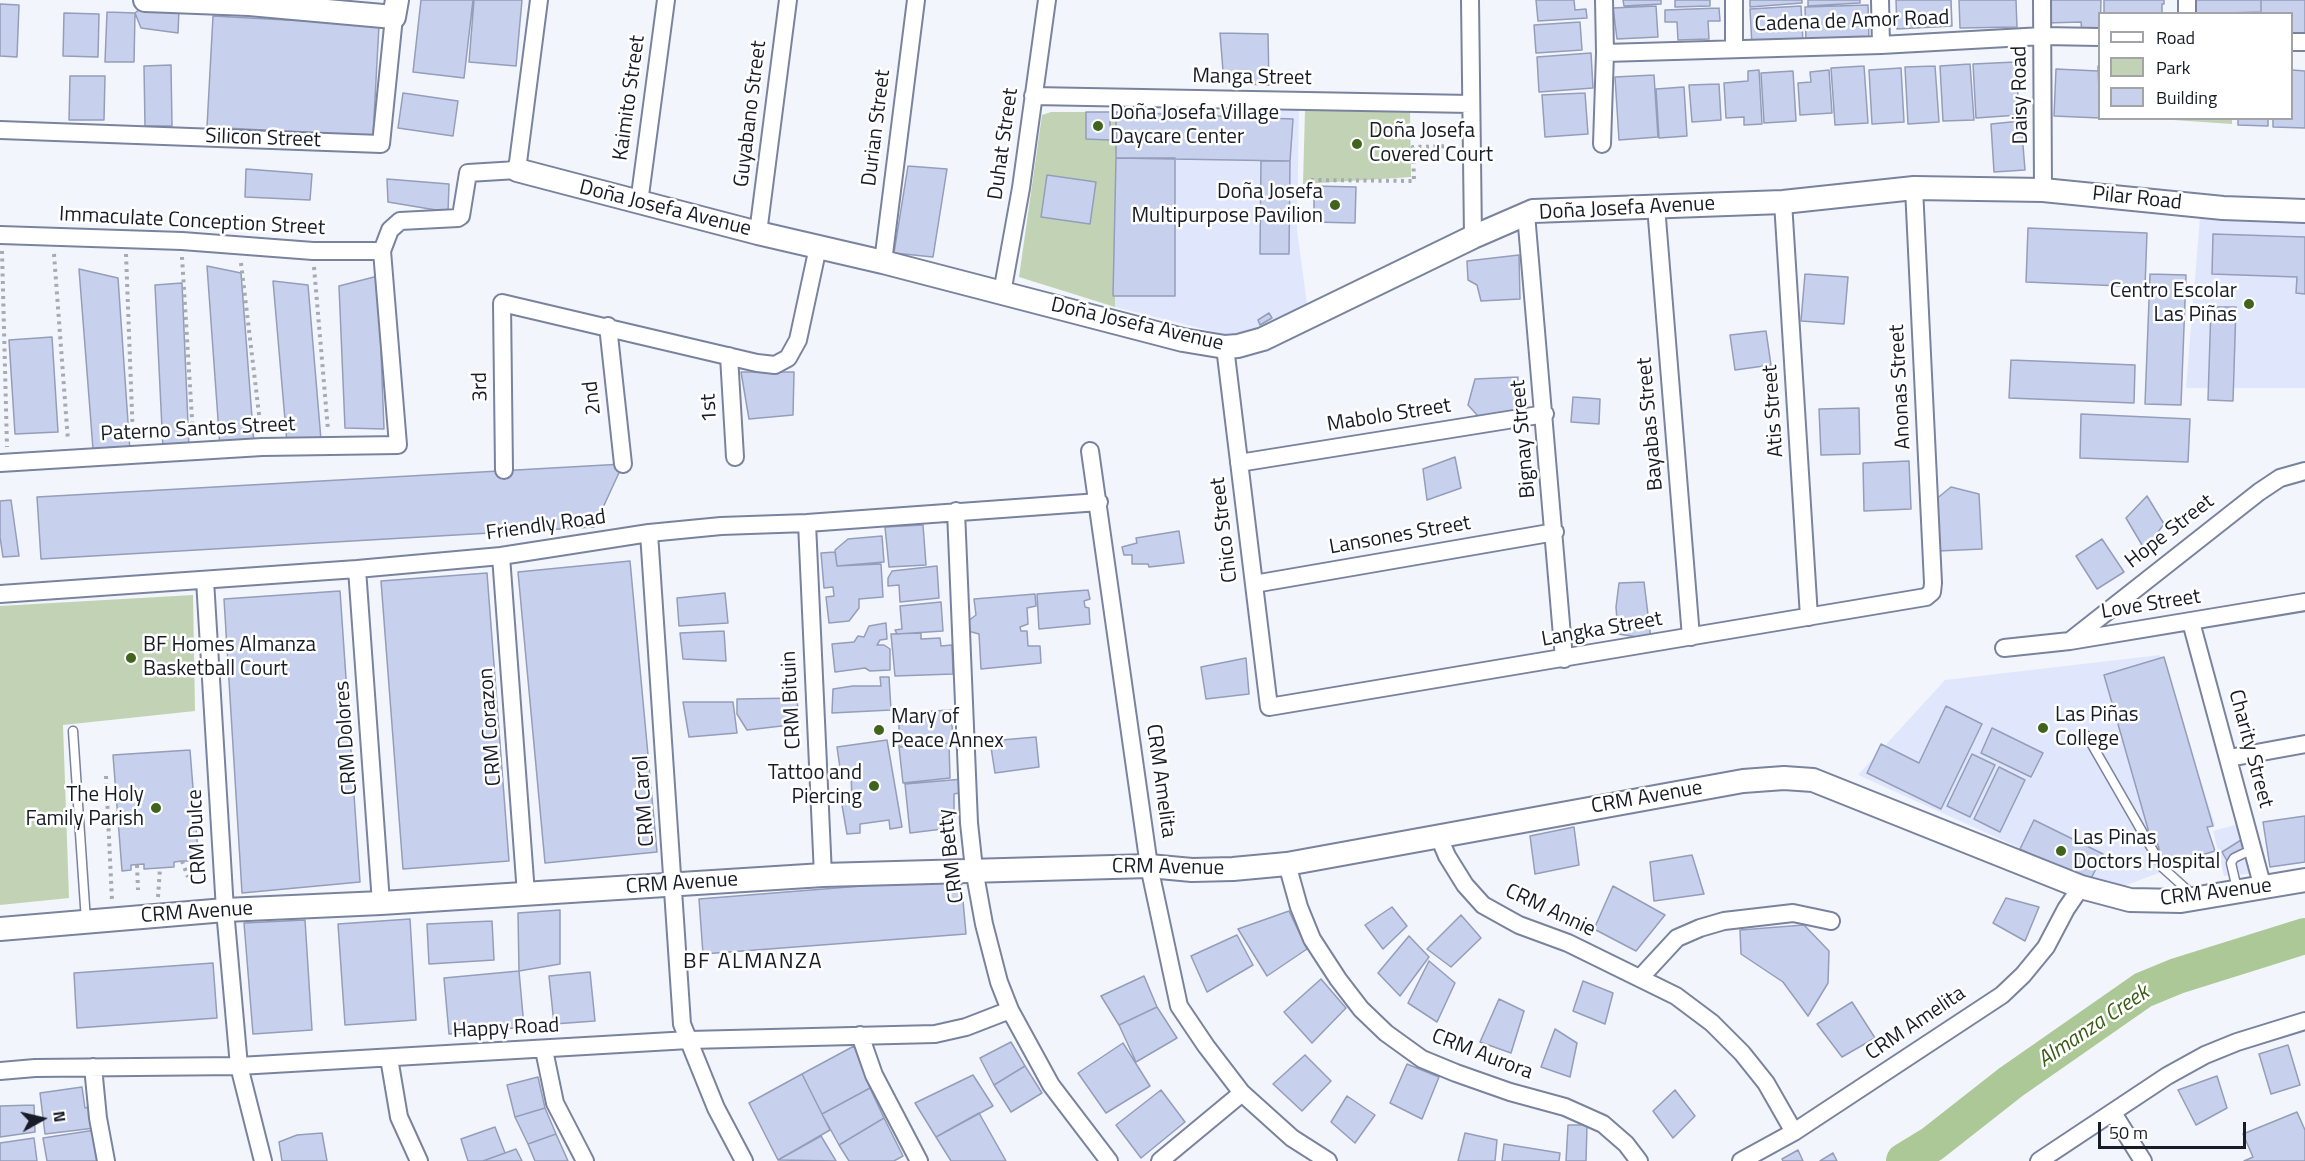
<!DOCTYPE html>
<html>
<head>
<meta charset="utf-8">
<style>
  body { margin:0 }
  #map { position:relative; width:2305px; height:1161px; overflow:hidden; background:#f2f5fb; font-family:"Titillium Web",sans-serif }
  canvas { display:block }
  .legend { position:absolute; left:2098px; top:12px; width:195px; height:108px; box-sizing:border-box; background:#fff; border:2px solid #a3a4a8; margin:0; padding:8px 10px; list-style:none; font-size:18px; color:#181c26 }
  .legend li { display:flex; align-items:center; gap:12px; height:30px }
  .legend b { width:30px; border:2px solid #a3a4a8 }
  .north { position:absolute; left:12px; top:1089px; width:60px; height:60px; -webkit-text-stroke:4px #fff; paint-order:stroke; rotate:82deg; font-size:16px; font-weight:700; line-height:24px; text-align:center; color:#181c26 }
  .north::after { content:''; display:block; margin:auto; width:21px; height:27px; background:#181c26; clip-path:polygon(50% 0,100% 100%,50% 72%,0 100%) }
  .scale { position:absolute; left:2098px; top:1122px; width:148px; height:27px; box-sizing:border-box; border:3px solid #181c26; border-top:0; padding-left:8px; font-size:18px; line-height:21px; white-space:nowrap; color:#181c26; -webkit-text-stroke:4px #fff; paint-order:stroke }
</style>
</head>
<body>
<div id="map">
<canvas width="2305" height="1161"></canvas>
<ul class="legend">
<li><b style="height:8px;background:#fff"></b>Road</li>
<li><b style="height:16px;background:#c1d3b4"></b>Park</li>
<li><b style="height:16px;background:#c7d1ee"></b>Building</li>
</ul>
<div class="north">N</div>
<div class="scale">50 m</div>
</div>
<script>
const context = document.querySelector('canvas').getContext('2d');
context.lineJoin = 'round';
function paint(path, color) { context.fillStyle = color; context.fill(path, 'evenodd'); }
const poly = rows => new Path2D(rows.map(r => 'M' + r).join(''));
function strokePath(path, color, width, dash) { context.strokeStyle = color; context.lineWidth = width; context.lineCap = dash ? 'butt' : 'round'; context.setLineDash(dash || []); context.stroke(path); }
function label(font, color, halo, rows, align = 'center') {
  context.font = font + ' "Titillium Web",sans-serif'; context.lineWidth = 5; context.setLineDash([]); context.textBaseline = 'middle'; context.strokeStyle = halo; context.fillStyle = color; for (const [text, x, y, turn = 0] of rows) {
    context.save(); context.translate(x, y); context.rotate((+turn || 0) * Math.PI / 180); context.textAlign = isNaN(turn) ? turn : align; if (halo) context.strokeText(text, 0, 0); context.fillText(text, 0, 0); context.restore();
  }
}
paint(poly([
  [1299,110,1297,230,1307,304,1236,337,1115,307,1116,112],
  [2200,217,2305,221,2305,388,2186,388],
  [2160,655,2215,825,2208,828,2215,852,2113,890,1858,775,1945,680],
  [2242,823,2257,873,2224,876,2213,831]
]), '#e0e7fd');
paint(poly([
  [1305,110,1410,110,1411,177,1303,184],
  [1051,112,1116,112,1115,307,1019,277,1042,115],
  [2144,118,2232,118,2232,124],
  [193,595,195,711,63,725,69,898,0,905,0,606]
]), '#c1d3b4');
strokePath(poly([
  [1904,1161,1932,1144,2011,1082,2143,990,2177,976,2305,936]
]), '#acc896', 36);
const building = poly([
  [421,0,473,0,464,78,413,72,421,0],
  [474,0,522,0,516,66,469,62,474,0],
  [1536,0,1574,0,1575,10,1586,9,1587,18,1538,21,1536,0],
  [1623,0,1661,0,1661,4,1624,6,1623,0],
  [1675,0,1710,0,1710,6,1675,7,1675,0],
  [1750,0,1802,0,1802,3,1750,7,1750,0],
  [1808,0,1860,0,1860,3,1808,6,1808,0],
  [1896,0,1951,0,1952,26,1897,29,1896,0],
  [1959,0,2016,0,2017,27,1960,28,1959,0],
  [2046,0,2101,0,2100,33,2082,33,2081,22,2046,23,2046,0],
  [2104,0,2164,0,2164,4,2162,4,2162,14,2104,14,2104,0],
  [2194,0,2261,0,2261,12,2194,14,2194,0],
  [2261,0,2305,0,2305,38,2292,38,2292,14,2261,14,2261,0],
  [0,4,19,5,17,57,0,56,0,4],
  [1868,5,1869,41,1806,43,1805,7,1868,5],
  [1656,6,1658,37,1617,39,1613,8,1656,6],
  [1801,6,1803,43,1752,46,1750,9,1801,6],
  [141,8,179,9,178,33,141,28,135,13,141,8],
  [1719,8,1720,21,1708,21,1709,39,1678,40,1677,22,1665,22,1665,10,1719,8],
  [107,12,135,13,134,62,105,62,107,12],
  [64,13,99,14,98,57,63,56,64,13],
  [213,16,379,25,373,136,207,127,213,16],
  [1580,22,1582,50,1536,53,1534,25,1580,22],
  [1220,33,1268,34,1269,85,1224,83,1220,33],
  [1591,53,1593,88,1539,92,1537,57,1591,53],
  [2016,62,2019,115,1976,118,1973,64,2016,62],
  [1970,64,1974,120,1943,121,1940,66,1970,64],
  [171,65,172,126,145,126,144,66,171,65],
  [1864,66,1868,123,1835,125,1831,68,1864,66],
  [1935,66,1939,122,1908,124,1905,67,1935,66],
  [2098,66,2100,118,2054,116,2056,69,2098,71,2098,66],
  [1901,68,1904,122,1872,124,1869,70,1901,68],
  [1759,70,1762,124,1744,125,1744,117,1726,118,1724,83,1748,81,1748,71,1759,70],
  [1829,70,1832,113,1800,115,1798,83,1811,82,1810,72,1829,70],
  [2292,70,2305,71,2305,128,2273,127,2273,118,2292,118,2292,70],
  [1793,71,1796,121,1764,123,1761,73,1793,71],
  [1654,75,1658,137,1619,140,1615,77,1654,75],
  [70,76,105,76,104,120,69,120,70,76],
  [1719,84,1721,120,1692,122,1689,85,1719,84],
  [1684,87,1687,136,1659,138,1656,89,1684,87],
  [403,93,458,101,453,136,398,128,403,93],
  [1585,93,1588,134,1545,137,1542,95,1585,93],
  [1086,112,1110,112,1110,140,1086,139,1086,112],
  [1116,112,1293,119,1290,161,1116,158,1116,112],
  [2238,118,2268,118,2268,126,2238,125,2238,118],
  [2021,121,2025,170,1994,172,1991,124,2021,121],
  [1116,158,1175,158,1175,296,1113,296,1116,158],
  [1261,161,1290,161,1289,254,1260,254,1261,161],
  [908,166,947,169,933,257,894,253,908,166],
  [246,169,312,174,310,200,245,197,246,169],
  [1047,175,1096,182,1090,224,1041,217,1047,175],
  [387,179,449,184,448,212,388,202,387,179],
  [1314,186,1356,187,1355,223,1314,222,1314,186],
  [2028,228,2147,233,2145,287,2026,282,2028,228],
  [2213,234,2305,237,2305,294,2296,293,2297,277,2212,274,2213,234],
  [1519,255,1520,299,1481,301,1477,285,1468,280,1467,261,1519,255],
  [207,266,241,273,254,444,220,447,207,266],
  [79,269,118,278,130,451,93,449,79,269],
  [1805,274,1848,277,1844,324,1801,321,1805,274],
  [2150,274,2186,275,2181,405,2145,404,2150,274],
  [378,276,384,429,345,428,339,286,378,276],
  [273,281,308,285,321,440,287,443,273,281],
  [182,283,189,448,163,449,155,285,182,283],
  [2211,307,2236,307,2233,401,2208,400,2211,307],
  [1269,313,1272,318,1260,325,1258,320,1269,313],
  [1766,331,1771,365,1735,370,1730,335,1766,331],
  [52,337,58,432,15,434,9,340,52,337],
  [2011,360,2135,365,2134,403,2009,398,2011,360],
  [741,372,794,372,793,415,749,419,741,372],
  [1518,377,1516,413,1478,416,1468,405,1475,379,1518,377],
  [1573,397,1600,399,1599,424,1571,422,1573,397],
  [1859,408,1860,454,1821,455,1819,409,1859,408],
  [2081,414,2190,419,2188,462,2080,458,2081,414],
  [1455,457,1461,488,1427,500,1423,469,1455,457],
  [1909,461,1911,509,1864,511,1863,463,1909,461],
  [623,464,594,527,41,559,37,497,623,464],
  [1951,487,1979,494,1982,549,1938,551,1935,500,1951,487],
  [2147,496,2164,524,2145,550,2126,518,2147,496],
  [11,500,19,556,3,557,0,537,0,501,11,500],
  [923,525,926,565,889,567,885,527,923,525],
  [1179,531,1184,563,1149,567,1148,564,1132,564,1132,555,1124,555,1122,547,1137,543,1136,538,1179,531],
  [882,536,884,562,837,566,835,550,848,539,882,536],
  [2102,539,2124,572,2097,589,2076,556,2102,539],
  [835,552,837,566,881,564,883,597,859,599,859,608,849,621,829,623,826,597,834,596,833,587,824,588,821,553,835,552],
  [630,561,657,852,545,863,518,572,630,561],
  [937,566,939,598,900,602,899,585,888,586,888,578,892,571,937,566],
  [487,573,509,861,403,869,381,581,487,573],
  [1644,582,1651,639,1618,634,1616,607,1619,583,1644,582],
  [1088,590,1090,599,1084,601,1085,607,1089,608,1090,624,1039,629,1037,594,1088,590],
  [340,591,360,882,242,893,224,599,340,591],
  [725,593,728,623,679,626,677,598,725,593],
  [1035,594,1036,606,1027,608,1028,624,1020,627,1021,631,1027,631,1028,646,1040,646,1041,663,981,669,979,634,968,631,968,621,976,615,974,599,1035,594],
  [941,602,943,631,897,634,895,630,902,629,900,606,941,602],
  [886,623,887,639,880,640,877,645,884,645,890,649,890,670,870,671,865,668,835,672,832,644,854,642,858,636,864,637,869,626,886,623],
  [724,631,726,661,683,659,680,633,724,631],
  [921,633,921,639,940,638,941,646,952,645,953,674,895,676,891,634,921,633],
  [2164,657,2213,826,2207,827,2215,851,2164,866,2157,842,2152,843,2104,675,2164,657],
  [1246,658,1249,694,1206,699,1201,667,1246,658],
  [880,677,889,677,891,710,832,713,833,689,853,686,881,686,880,677],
  [797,698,799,724,747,730,737,714,737,699,797,698],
  [683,702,733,702,737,733,689,737,683,702],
  [1946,706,1982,724,1941,809,1867,773,1881,744,1919,763,1946,706],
  [951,710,953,740,949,743,899,747,899,713,951,710],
  [1992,728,2043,753,2031,777,1981,753,1992,728],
  [1036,737,1039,767,995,773,990,741,1036,737],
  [887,740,902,827,890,829,889,820,860,824,860,833,847,834,842,805,852,801,851,772,840,768,837,747,887,740],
  [949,743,950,778,903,783,899,747,949,743],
  [190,750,199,865,190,866,190,861,182,861,174,862,174,867,144,869,144,864,131,865,131,870,122,871,113,755,190,750],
  [1972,754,1995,765,1970,817,1947,806,1972,754],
  [1999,767,2025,780,2000,832,1974,819,1999,767],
  [963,779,964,792,954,794,954,818,943,820,943,829,910,833,905,784,963,779],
  [2305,816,2305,862,2270,867,2263,822,2305,816],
  [2034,820,2103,854,2089,883,2020,849,2034,820],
  [1574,827,1579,865,1535,874,1530,836,1574,827],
  [2241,840,2249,853,2230,866,2222,852,2241,840],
  [1692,855,1704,894,1654,901,1650,862,1692,855],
  [961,878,966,934,703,954,699,899,961,878],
  [1613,886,1665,915,1636,951,1594,929,1613,886],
  [2006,898,2039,907,2025,941,1993,923,2006,898],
  [1392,907,1407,926,1383,949,1365,925,1392,907],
  [560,910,560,964,519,971,518,913,560,910],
  [1289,911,1307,949,1267,976,1238,929,1289,911],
  [1461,915,1481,938,1451,967,1427,949,1461,915],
  [410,919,416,1020,345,1025,338,924,410,919],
  [305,920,312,1030,253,1034,244,923,305,920],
  [492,921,494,960,429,964,427,924,492,921],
  [1804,925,1829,951,1828,983,1808,1016,1783,982,1741,954,1740,930,1804,925],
  [1237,935,1253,965,1207,992,1191,956,1237,935],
  [1409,936,1429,957,1400,996,1378,973,1409,936],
  [1429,961,1455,983,1437,1022,1408,1003,1429,961],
  [213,963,217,1018,77,1028,74,973,213,963],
  [519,971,524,1027,449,1034,444,978,519,971],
  [590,972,595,1021,554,1024,549,976,590,972],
  [1144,976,1157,1007,1119,1025,1101,996,1144,976],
  [1321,979,1346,1008,1312,1043,1284,1012,1321,979],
  [1583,981,1613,993,1605,1024,1573,1011,1583,981],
  [1499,999,1524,1011,1511,1053,1480,1042,1499,999],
  [1852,1002,1875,1038,1842,1057,1817,1024,1852,1002],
  [1157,1007,1177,1038,1136,1062,1119,1025,1157,1007],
  [1555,1029,1577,1043,1570,1077,1541,1067,1555,1029],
  [1011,1042,1025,1066,994,1085,980,1058,1011,1042],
  [1123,1043,1150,1086,1106,1113,1078,1073,1123,1043],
  [2288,1045,2300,1085,2271,1094,2259,1054,2288,1045],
  [854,1046,870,1088,822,1114,802,1074,854,1046],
  [1305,1055,1331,1081,1302,1111,1273,1084,1305,1055],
  [1407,1064,1439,1077,1422,1119,1390,1103,1407,1064],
  [1025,1066,1042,1093,1011,1112,994,1085,1025,1066],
  [802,1074,830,1130,778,1160,749,1103,802,1074],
  [973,1075,993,1106,936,1137,915,1103,973,1075],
  [2217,1076,2227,1108,2196,1125,2178,1090,2217,1076],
  [538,1077,545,1108,515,1117,507,1085,538,1077],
  [82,1087,85,1108,92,1106,95,1128,45,1134,40,1093,82,1087],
  [870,1088,884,1118,839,1145,822,1114,870,1088],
  [1161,1090,1185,1122,1141,1158,1116,1125,1161,1090],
  [1675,1090,1695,1116,1673,1138,1653,1111,1675,1090],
  [1347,1096,1375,1115,1355,1143,1331,1122,1347,1096],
  [34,1105,35,1132,0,1137,0,1106,34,1105],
  [545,1108,556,1134,528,1144,515,1117,545,1108],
  [2297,1112,2305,1130,2305,1161,2244,1161,2253,1157,2243,1134,2297,1112],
  [979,1113,1006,1161,951,1161,936,1137,979,1113],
  [884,1118,903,1156,894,1161,849,1161,839,1145,884,1118],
  [1568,1125,1587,1125,1586,1161,1566,1161,1568,1125],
  [495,1127,505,1153,483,1161,468,1161,461,1139,495,1127],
  [95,1130,100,1161,47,1161,43,1138,95,1130],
  [322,1133,327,1161,282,1161,279,1142,297,1135,322,1133],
  [1465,1133,1497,1140,1495,1161,1458,1161,1465,1133],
  [556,1134,568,1161,535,1161,528,1144,556,1134],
  [821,1136,836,1161,778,1160,821,1136],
  [34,1138,37,1161,0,1161,0,1143,34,1138],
  [1504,1144,1560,1153,1559,1161,1502,1161,1504,1144],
  [516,1149,522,1161,483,1161,516,1149],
  [1798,1150,1803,1161,1783,1161,1782,1159,1798,1150],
  [1833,1153,1837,1161,1820,1161,1833,1153]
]);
paint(building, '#c7d1ee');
strokePath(building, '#949db9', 1.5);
const lane = poly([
  [73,731,86,921],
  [2087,736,2163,868,2194,896],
  [2237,889,2231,863,2234,858,2253,849]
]);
const street = poly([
  [1470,0,1473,237],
  [1734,0,1734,49],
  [1880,0,1881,45],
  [2042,0,2043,190],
  [2187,0,2187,14],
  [2292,42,2305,42],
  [1605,53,1881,45,2043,36,2100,37],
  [1033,96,1471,104],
  [0,130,381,144,394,17],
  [1602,144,1605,53,1604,0],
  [1783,202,1809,617],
  [639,203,666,0],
  [1656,206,1691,637],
  [1526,214,1564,659],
  [758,233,788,0],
  [0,235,182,241,313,251,382,251],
  [883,262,916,0],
  [1002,293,1021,188,1047,0],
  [608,326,623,464],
  [1225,347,1269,707,1926,597,1932,592,1933,583,1914,188],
  [729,356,735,457],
  [1090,451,1149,866,1179,1006,1206,1046,1242,1093,1292,1138,1328,1161],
  [0,463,262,447,398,445,382,251,390,230,400,221,458,218,461,216,468,173,517,170,539,0],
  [1239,463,1545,414],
  [504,470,502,303,757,363,775,365,788,358,798,340,818,247],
  [956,511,969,823,974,869,984,924,999,982,1010,1010,1051,1085,1109,1161],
  [807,523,823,875],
  [649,533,682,1024,716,1108,744,1161],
  [501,556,526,894],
  [357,569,381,903],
  [205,580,225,910,239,1066,263,1161],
  [1254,584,1555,532],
  [0,594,357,569,501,556,649,533,721,526,807,523,1099,502],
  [2191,622,2263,888],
  [2071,640,2259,492,2280,478,2305,471],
  [2004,648,2070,641,2305,602],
  [2229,758,2305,744],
  [1439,837,1447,856,1465,885,1483,905,1519,925,1568,943,1676,996,1712,1023,1742,1053,1766,1083,1794,1132],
  [1287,864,1299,907,1312,939,1338,979,1361,1009,1386,1033,1422,1059,1456,1073,1510,1092,1565,1107,1603,1124,1626,1144,1639,1161],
  [1640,978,1677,938,1700,928,1724,921,1793,913,1831,921],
  [860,1035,874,1075,919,1161],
  [544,1050,555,1103,585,1161],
  [389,1058,399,1117,419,1161],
  [93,1067,98,1118,106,1161],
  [0,1071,35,1068,239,1066,689,1040,935,1034,966,1027,1010,1010],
  [2113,1113,2143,1161],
  [1160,1161,1242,1093],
  [1741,1161,1794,1132,2002,995,2023,975,2046,947,2066,909,2081,887],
  [2039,1161,2167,1076,2205,1055,2237,1042,2305,1021]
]);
const secondary = poly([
  [145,0,249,4,394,17,397,0],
  [517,170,758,233,883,262,1183,340,1225,347,1238,346,1263,339,1473,237,1533,211,1783,202,1914,188,2043,190,2223,208,2305,211],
  [0,929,225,910,381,903,823,875,1149,866,1192,870,1233,869,1287,864,1743,781,1784,778,1813,780,2081,887,2130,900,2181,901,2305,880]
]);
strokePath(lane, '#7a839e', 11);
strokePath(street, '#7a839e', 20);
strokePath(secondary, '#7a839e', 26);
strokePath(poly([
  [1311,180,1414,181,1413,147,1456,146],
  [2,251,7,447],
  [54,254,68,441],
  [126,254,133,439],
  [182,257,193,435],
  [241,263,261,431],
  [314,267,328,430],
  [106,776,112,900],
  [182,861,188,877],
  [137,865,138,890],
  [158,897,160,868]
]), '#a6aab1', 4, [3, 4.5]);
strokePath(lane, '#fff', 8);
strokePath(street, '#fff', 16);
strokePath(secondary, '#fff', 22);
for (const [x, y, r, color] of [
  [1098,126,6,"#41641c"],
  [1357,144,6,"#41641c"],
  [1335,205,6,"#41641c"],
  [2249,304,6,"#41641c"],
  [131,658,6,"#41641c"],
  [2043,728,6,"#41641c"],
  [879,730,6,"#41641c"],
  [874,786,6,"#41641c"],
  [156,808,6,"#41641c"],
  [2061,851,6,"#41641c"]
]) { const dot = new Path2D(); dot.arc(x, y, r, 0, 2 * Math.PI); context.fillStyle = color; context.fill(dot); strokePath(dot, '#fff', 2); }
label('21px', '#181c26', '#fff', [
  ["Cadena de Amor Road",1852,22,-2],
  ["Manga Street",1252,78,1],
  ["Daisy Road",2021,95,-91],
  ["Kaimito Street",630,98,-82],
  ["Guyabano Street",751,114,-83],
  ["Durian Street",877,128,-83],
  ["Silicon Street",263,139,2],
  ["Duhat Street",1004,144,-82],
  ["Pilar Road",2137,199,6],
  ["Doña Josefa Avenue",665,209,14],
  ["Doña Josefa Avenue",1627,209,-3],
  ["Immaculate Conception Street",192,222,3],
  ["Doña Josefa Avenue",1137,325,13],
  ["3rd",481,387,-91],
  ["Anonas Street",1901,387,-93],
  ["2nd",593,398,-96],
  ["1st",710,408,-93],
  ["Atis Street",1774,411,-94],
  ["Mabolo Street",1389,416,-9],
  ["Bayabas Street",1651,424,-95],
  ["Paterno Santos Street",198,430,-3],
  ["Bignay Street",1524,439,-95],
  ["Friendly Road",546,526,-8],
  ["Chico Street",1225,530,-97],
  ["Hope Street",2170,532,-38],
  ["Lansones Street",1400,536,-10],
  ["Love Street",2151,605,-9],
  ["Langka Street",1602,630,-10],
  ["CRM Bituin",792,700,-93],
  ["CRM Corazon",491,727,-94],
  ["CRM Dolores",347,738,-94],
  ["Charity Street",2250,749,75],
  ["CRM Amelita",1160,781,82],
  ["CRM Avenue",1647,798,-10],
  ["CRM Carol",645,801,-94],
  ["CRM Dulce",198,837,-93],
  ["CRM Betty",952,856,-97],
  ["CRM Avenue",1168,868,1],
  ["CRM Avenue",682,884,-4],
  ["CRM Avenue",2216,893,-7],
  ["CRM Annie",1550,911,25],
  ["CRM Avenue",197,913,-4],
  ["CRM Amelita",1916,1024,-34],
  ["Happy Road",506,1029,-3],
  ["CRM Aurora",1482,1055,21]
]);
label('21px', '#181c26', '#fff', [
  ["Doña Josefa Village",1110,114],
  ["Daycare Center",1110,138],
  ["Doña Josefa",1369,132],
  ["Covered Court",1369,156],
  ["Doña Josefa",1323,193,"right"],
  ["Multipurpose Pavilion",1323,217,"right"],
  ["Centro Escolar",2237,292,"right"],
  ["Las Piñas",2237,316,"right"],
  ["BF Homes Almanza",143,646],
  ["Basketball Court",143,670],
  ["Las Piñas",2055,716],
  ["College",2055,740],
  ["Mary of",891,718],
  ["Peace Annex",891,742],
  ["Tattoo and",862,774,"right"],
  ["Piercing",862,798,"right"],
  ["The Holy",144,796,"right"],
  ["Family Parish",144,820,"right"],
  ["Las Pinas",2073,839],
  ["Doctors Hospital",2073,863]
], 'left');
context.letterSpacing = '1.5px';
label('22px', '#181c26', '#fff', [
  ["BF ALMANZA",753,963]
]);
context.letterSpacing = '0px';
label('italic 22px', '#3a5c15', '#fff', [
  ["Almanza Creek",2094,1027,-34]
]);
</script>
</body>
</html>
